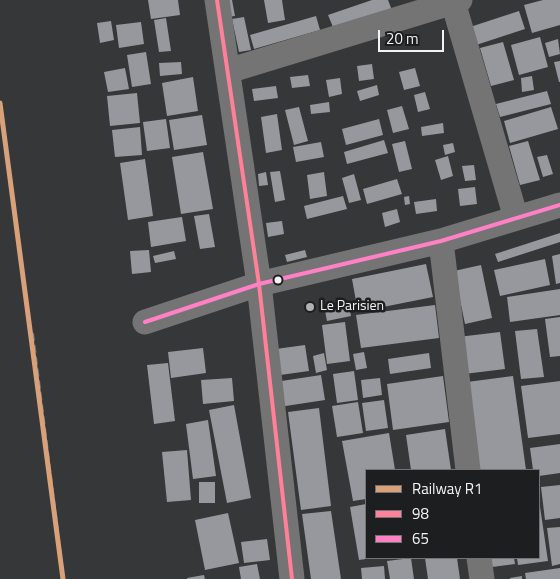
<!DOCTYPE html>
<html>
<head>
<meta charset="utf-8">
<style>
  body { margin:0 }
  #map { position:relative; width:560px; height:579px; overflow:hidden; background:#363739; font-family:"Titillium Web",sans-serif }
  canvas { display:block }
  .legend { position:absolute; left:365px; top:469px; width:175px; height:90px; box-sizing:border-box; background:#1d1e1f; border:1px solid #737375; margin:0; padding:6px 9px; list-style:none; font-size:15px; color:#f3f3f5 }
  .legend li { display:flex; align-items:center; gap:10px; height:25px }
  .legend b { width:25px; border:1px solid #737375 }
  .scale { position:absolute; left:378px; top:30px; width:66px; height:22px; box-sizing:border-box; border:2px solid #f3f3f5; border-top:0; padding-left:6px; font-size:15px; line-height:18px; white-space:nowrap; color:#f3f3f5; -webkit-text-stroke:4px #1d1e1f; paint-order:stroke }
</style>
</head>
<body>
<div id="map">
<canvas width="560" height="579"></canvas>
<ul class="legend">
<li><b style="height:6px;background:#d9a179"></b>Railway R1</li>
<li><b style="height:6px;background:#ff8098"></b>98</li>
<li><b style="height:6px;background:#ff80c5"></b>65</li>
</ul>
<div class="scale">20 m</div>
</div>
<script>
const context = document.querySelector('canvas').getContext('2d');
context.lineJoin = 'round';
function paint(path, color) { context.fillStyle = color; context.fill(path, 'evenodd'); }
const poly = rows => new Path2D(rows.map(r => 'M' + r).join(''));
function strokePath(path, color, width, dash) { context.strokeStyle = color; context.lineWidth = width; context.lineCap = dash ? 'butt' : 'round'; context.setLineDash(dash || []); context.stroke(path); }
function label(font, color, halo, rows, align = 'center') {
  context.font = font + ' "Titillium Web",sans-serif'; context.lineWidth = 5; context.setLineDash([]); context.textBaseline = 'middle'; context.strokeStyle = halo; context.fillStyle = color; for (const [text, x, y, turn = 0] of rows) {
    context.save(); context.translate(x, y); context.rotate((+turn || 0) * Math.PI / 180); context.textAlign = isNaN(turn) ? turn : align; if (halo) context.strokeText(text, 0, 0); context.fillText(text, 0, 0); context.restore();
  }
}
paint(poly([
  [148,0,178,0,180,15,151,19],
  [223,0,232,0,235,16,226,17],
  [264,0,282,0,285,20,268,23],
  [372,0,388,0,393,13,335,32,328,15],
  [543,0,560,0,560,25,532,33,524,5],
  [519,11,525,29,473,46,467,28],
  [316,16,320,30,254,49,250,35],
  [244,17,251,50,239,52,232,19],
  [166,18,171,51,159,52,154,20],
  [111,21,114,40,100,43,97,23],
  [141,22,144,44,119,48,116,25],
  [540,37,548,67,519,75,511,45],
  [558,39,560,54,549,57,545,43],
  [503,42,514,80,491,86,480,48],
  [146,52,151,84,132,87,127,55],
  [560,61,560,82,559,82,554,62],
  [181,62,182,74,160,76,159,63],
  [372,64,374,79,359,81,357,66],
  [125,68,129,89,108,92,104,72],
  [415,68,420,86,404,90,399,72],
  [308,75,310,86,292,88,290,77],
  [532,76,534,90,522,92,521,78],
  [193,77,198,111,167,116,162,83],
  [340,78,342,94,329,97,326,80],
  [377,85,379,95,360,101,357,91],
  [276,86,278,98,254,101,252,89],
  [547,91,551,104,500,117,496,104],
  [425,92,430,109,418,112,414,95],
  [137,93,140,123,110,126,107,96],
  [329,102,330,112,311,114,310,105],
  [402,106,409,129,393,133,387,110],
  [299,107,308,141,294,145,285,110],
  [551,107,558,129,510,143,504,121],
  [277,114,282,150,266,153,261,117],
  [202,115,207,145,174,150,169,120],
  [166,119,170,148,147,151,143,122],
  [379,119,383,135,346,145,342,129],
  [443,123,444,133,422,136,421,127],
  [140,127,142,155,115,157,112,130],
  [384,140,388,153,347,164,344,152],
  [405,141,412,169,399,172,392,144],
  [528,141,540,180,520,185,509,146],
  [321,142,324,157,296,162,293,147],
  [453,143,455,152,445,155,443,145],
  [203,152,213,209,181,214,172,157],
  [547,155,553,174,543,177,537,157],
  [448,156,453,176,441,180,435,160],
  [145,159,153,216,128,220,120,163],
  [474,165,476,180,465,181,462,166],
  [280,171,285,200,275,202,270,172],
  [266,172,268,185,259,186,258,174],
  [324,172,327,196,310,199,307,175],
  [354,174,361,200,349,203,342,178],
  [397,179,402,194,367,204,363,189],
  [475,187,477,204,460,206,458,189],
  [343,196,347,209,307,219,304,206],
  [409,196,410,204,405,205,404,197],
  [436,199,437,211,416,214,414,202],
  [397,209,400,222,385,227,382,213],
  [209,214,215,247,200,249,194,216],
  [182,217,186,241,151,247,148,222],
  [282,221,284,234,268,237,266,223],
  [560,233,560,242,498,262,495,254],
  [149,250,151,272,132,274,130,251],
  [305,250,307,257,287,262,285,255],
  [174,251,176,259,155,263,153,256],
  [560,254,560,283,556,284,552,256],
  [545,259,550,285,500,296,494,270],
  [426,264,433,297,358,312,352,279],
  [481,265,492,318,465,324,454,271],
  [560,289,560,315,510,322,507,297],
  [435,305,439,338,361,348,356,315],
  [349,307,351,316,327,321,325,311],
  [560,317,560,356,550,357,545,319],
  [345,322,350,361,327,364,322,325],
  [537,329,544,377,521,379,515,331],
  [500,332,505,369,464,374,458,337],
  [305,345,309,371,280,375,276,349],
  [203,348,206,373,171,378,168,352],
  [364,352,367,368,356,370,353,354],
  [324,353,327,370,316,373,313,356],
  [429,353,431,368,390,374,388,359],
  [168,363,175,421,154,424,147,365],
  [354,371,358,400,337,403,333,374],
  [321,375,325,400,279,407,275,382],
  [443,376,449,422,393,430,387,384],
  [513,376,526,470,479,470,467,382],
  [232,378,234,401,203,404,201,380],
  [380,378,382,395,363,398,361,380],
  [560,381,560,434,528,438,521,386],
  [384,400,388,428,366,431,362,403],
  [358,402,363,433,337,437,332,406],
  [234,405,251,498,227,503,209,410],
  [319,408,331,506,301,510,288,412],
  [208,420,216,476,193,479,186,424],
  [445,429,451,470,411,470,406,435],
  [389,433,395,470,366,470,366,499,353,501,342,441],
  [560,444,560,473,539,476,539,470,533,470,530,448],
  [187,450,191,500,167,502,162,452],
  [199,482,215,482,215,503,199,503],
  [560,485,560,518,545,520,541,487],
  [539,500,548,561,518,565,517,558,539,558],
  [366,504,366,559,359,560,350,507],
  [331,511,341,579,311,579,302,514],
  [228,513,239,563,205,570,195,520],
  [560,527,560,564,552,566,547,528],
  [267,539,270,560,244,563,241,542],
  [411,558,414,579,390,579,387,561],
  [425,558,457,558,460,579,428,579],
  [490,558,514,558,515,564,492,567],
  [257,564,260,579,241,579,239,567],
  [384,566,385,579,362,579,361,568],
  [560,568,560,579,526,579,525,573],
  [204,575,205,579,187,579,187,578],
  [522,576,522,579,510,579,510,578]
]), '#97989e');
strokePath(poly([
  [217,0,259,284,292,579],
  [453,2,516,218],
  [228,71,460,0],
  [441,241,468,470],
  [145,322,259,284,441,241,560,205],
  [479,558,482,579]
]), '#747474', 25);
strokePath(poly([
  [32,333,63,579]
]), '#727274', 4, [8, 4]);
strokePath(poly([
  [217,0,259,284,292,579]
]), '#ff8098', 4);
strokePath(poly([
  [145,322,259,284,441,241,560,205]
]), '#ff80c5', 4);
strokePath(poly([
  [0,103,63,579]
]), '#d9a179', 5);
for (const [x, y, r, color] of [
  [278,280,4.5,"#f3f3f5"],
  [310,307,5,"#b1b1b3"]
]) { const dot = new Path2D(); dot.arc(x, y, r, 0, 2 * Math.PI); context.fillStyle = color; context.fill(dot); strokePath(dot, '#1d1e1f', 2); }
label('14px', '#f3f3f5', '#1d1e1f', [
  ["Le Parisien",320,307]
], 'left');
</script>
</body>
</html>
